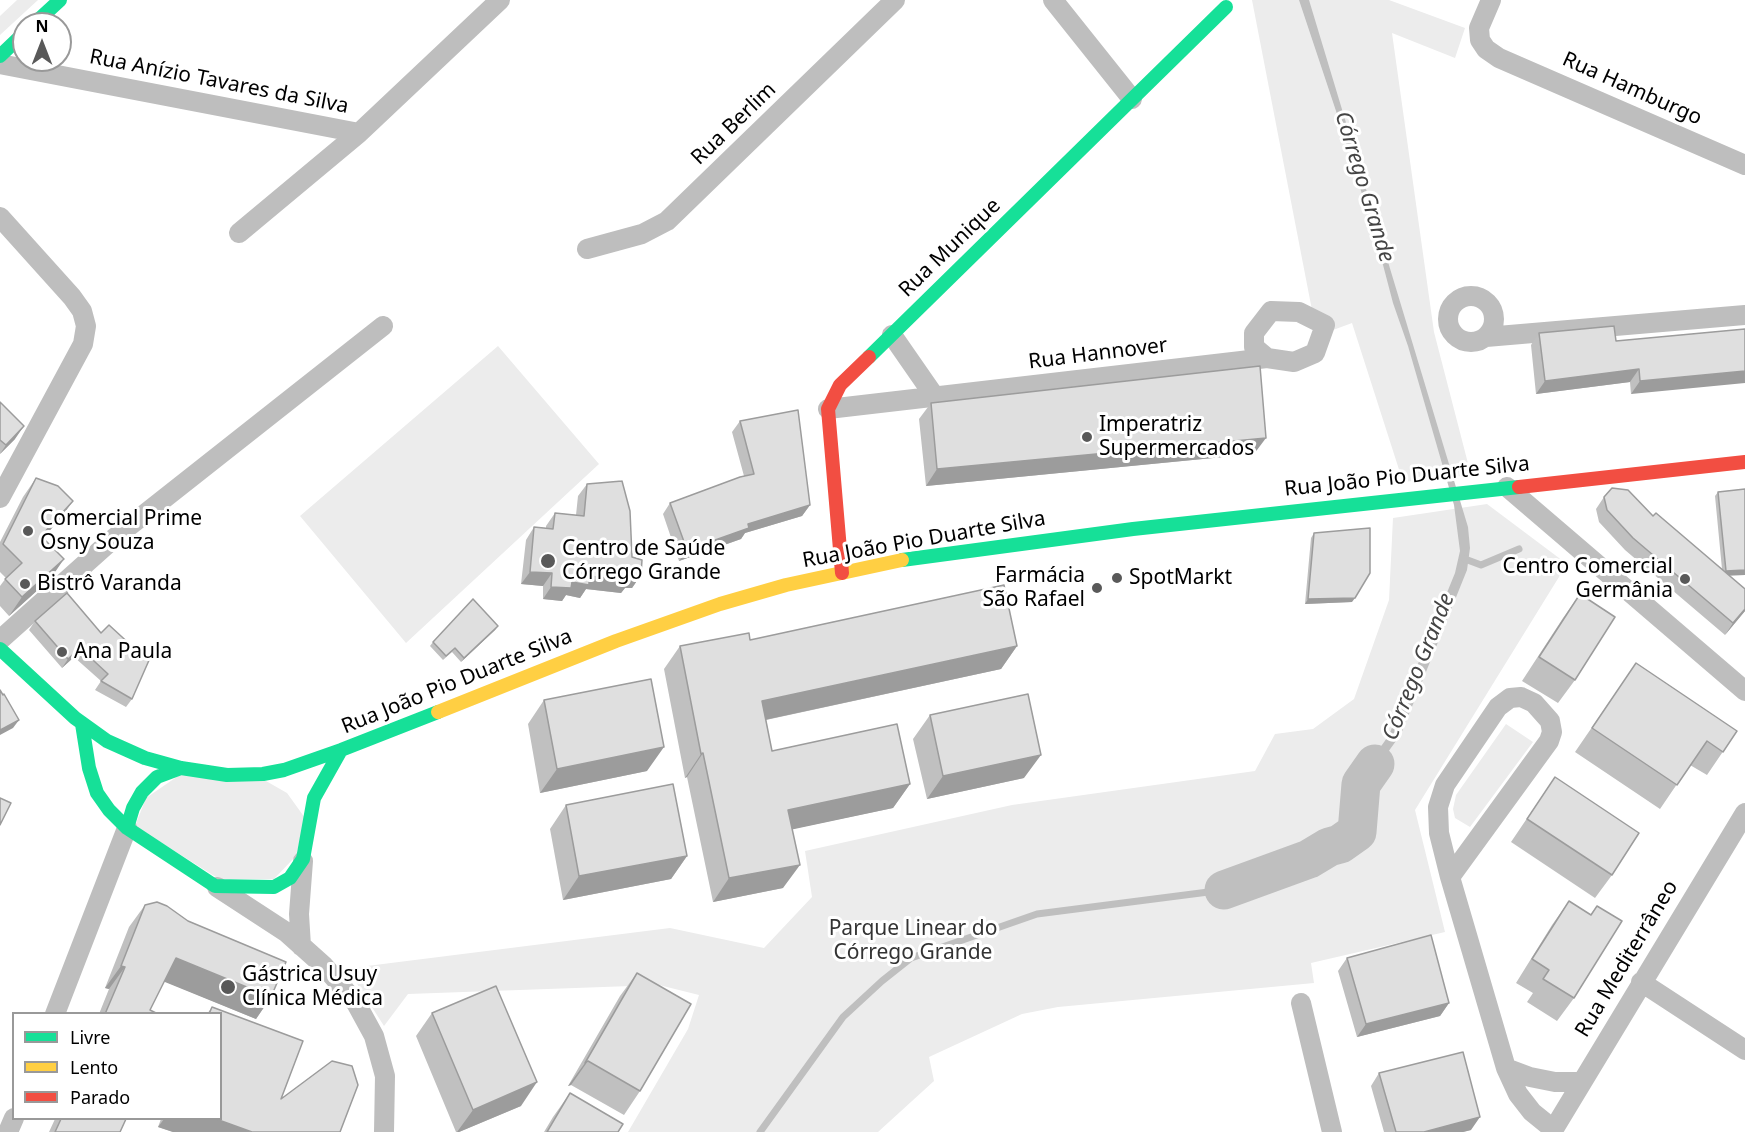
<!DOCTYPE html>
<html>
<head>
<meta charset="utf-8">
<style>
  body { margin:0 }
  #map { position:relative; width:1745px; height:1132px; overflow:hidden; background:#fff; font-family:"Noto Sans",sans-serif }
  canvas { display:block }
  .legend { position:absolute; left:12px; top:1012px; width:210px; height:108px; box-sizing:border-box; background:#fff; border:2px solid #999; margin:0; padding:8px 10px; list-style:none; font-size:18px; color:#000 }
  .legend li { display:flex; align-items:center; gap:12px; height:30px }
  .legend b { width:30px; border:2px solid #999 }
  .north { position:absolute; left:12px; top:12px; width:60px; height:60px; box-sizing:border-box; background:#fff; border:2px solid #999; border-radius:50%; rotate:0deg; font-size:16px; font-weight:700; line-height:24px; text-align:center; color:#000 }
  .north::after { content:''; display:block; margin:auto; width:21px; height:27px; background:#595959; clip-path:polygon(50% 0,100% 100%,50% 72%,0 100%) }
</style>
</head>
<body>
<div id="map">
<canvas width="1745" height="1132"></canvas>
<ul class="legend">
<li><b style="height:8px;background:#16e098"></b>Livre</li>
<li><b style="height:8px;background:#ffcf43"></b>Lento</li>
<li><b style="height:8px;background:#f24e42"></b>Parado</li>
</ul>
<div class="north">N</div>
</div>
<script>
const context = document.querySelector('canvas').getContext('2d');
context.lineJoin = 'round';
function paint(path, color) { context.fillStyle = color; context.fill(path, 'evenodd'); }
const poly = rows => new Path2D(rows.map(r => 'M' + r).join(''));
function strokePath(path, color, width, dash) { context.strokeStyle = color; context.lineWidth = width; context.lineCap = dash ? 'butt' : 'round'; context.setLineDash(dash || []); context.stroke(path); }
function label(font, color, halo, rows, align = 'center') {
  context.font = font + ' "Noto Sans",sans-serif'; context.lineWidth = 6; context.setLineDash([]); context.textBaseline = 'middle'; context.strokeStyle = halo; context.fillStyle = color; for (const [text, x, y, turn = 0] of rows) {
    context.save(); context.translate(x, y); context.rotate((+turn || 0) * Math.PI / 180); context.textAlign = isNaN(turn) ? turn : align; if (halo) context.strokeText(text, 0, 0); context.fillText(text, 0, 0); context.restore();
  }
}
paint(poly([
  [17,0,38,0,0,35,0,16],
  [1252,0,1389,0,1465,28,1455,58,1392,33,1434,332,1471,475,1403,482,1352,323,1317,336],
  [498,346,599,464,406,643,300,516],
  [1487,504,1567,564,1415,810,1445,932,1311,963,1314,983,1058,1007,1022,1014,929,1057,934,1081,878,1132,628,1132,688,1029,699,995,659,985,408,994,384,1026,354,979,359,967,670,928,764,948,812,897,805,851,1012,805,1255,771,1275,734,1313,729,1354,699,1389,600,1393,518],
  [1506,724,1533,742,1470,827,1455,818,1453,809,1456,795],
  [181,774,266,781,287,793,305,818,296,856,274,879,219,879,135,826,146,798]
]), '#ececec');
paint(poly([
  [1299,0,1309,0,1468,527,1470,548,1467,570,1401,734,1365,784,1364,794,1352,831,1326,856,1225,898,1224,891,1329,847,1347,830,1356,782,1389,735,1455,573,1460,551,1454,505,1408,346,1393,303,1377,242,1337,114]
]), '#bfbfbf');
strokePath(poly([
  [1465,559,1481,565,1519,549],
  [760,1132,843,1017,882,981,911,958,1037,914,1224,890]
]), '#bfbfbf', 7);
strokePath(poly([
  [1224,890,1309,859,1329,847,1340,844,1357,832,1361,784,1375,764]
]), '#bfbfbf', 39);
strokePath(poly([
  [1053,0,1132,99],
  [1491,0,1479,28,1480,40,1486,49,1499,58,1745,165],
  [0,64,359,133],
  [0,217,72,297,82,311,86,326,83,344,0,498],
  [239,233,359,133,500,0],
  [587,249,642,234,667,221,895,0],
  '1448 319a23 23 0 1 1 46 0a23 23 0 1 1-46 0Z',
  [1271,311,1299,312,1325,325,1315,353,1294,362,1267,358,1254,347,1254,333,1271,311],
  [892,335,935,397],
  [1486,337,1745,315],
  [828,409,1267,358],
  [1507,487,1745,691],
  [0,640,113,539,383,326],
  [1521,697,1534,703,1550,721,1552,732,1549,741,1450,877,1439,833,1438,807,1445,785,1498,707,1510,698,1521,697],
  [1450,877,1506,1068,1518,1094,1532,1112,1553,1129],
  [217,887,286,932,324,966,356,1003,374,1036,385,1076,384,1132],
  [301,946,299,914,303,861],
  [1641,982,1745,1050],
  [1301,1003,1332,1132],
  [55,1014,127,828],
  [1506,1068,1530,1077,1555,1082,1581,1082],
  [8,1132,14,1118],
  [1552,1132,1745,813]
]), '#bebebe', 20);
strokePath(poly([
  [34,24,60,0],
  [0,56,24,33],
  [869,357,1226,7],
  [902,560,1133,529,1519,487],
  [0,649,75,718,107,741,145,758,181,768,227,775,263,774,284,770,341,750,438,712],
  [82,724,89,768,97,793,109,810,127,828,215,886,274,887,290,878,303,859,314,798,341,750],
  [127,828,133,808,142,792,157,777,181,768]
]), '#16e098', 14);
strokePath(poly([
  [438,712,616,641,720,604,786,585,902,560]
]), '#ffcf43', 14);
strokePath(poly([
  [1519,487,1745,462],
  [842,573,828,409,840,385,869,357]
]), '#f24e42', 14);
paint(poly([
  [1745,329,1631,394,1630,382,1536,394,1531,345,1539,333,1616,341],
  [0,402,15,439,0,454],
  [931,403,1254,454,926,486,919,419],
  [740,421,810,505,802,516,745,533,741,539,679,561,663,514,670,503,744,476,732,432],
  [36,478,60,519,43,538,51,578,9,616,0,606,0,586,6,578,0,572,0,542,23,497],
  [587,484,632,557,641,575,632,588,625,588,621,593,586,589,580,598,566,595,562,601,543,599,543,586,521,584,526,540,534,527,546,528,546,526,555,513,576,515,578,496],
  [1718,492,1745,575,1729,575,1745,611,1725,635,1625,550,1599,522,1596,509,1604,497,1653,516,1722,569,1715,496],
  [1314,533,1352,602,1305,604,1311,538],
  [1580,594,1575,680,1558,703,1522,681,1563,618],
  [35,621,101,633,132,699,126,707,95,690,101,681,74,657,62,668,29,630],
  [498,626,495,630,461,662,452,652,443,660,430,646,433,642],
  [750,640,1017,646,1001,669,766,720,772,751,910,784,893,808,792,829,783,888,713,902,687,777,685,778,664,669,680,646],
  [1636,663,1737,731,1707,775,1690,765,1660,809,1575,752],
  [544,700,647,771,540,793,528,724],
  [930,715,1024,778,927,799,913,739],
  [1555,777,1612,875,1595,898,1511,842],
  [566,805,687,856,671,879,563,900,550,829],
  [1569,901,1590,915,1597,906,1574,998,1557,1021,1527,1002,1533,993,1516,983,1552,925],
  [145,905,271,997,256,1019,164,981,150,1010,158,1014,99,1014,109,989,105,988,129,927],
  [1347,958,1449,1003,1440,1016,1357,1037,1338,971],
  [637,973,640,1091,624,1115,571,1085,568,1086,620,996],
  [212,1007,303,1041,281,1099,332,1061,352,1066,358,1085,340,1132,173,1132,158,1127,161,1119,220,1119,220,1014,207,1014],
  [432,1013,521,1106,459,1132,456,1132,416,1036],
  [1379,1073,1471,1130,1463,1132,1384,1132,1371,1086],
  [570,1093,618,1132,544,1132,553,1117],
  [55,1119,126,1119,120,1132,49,1132]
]), '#c0c0c0');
paint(poly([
  [1639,369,1630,382,1536,394,1545,381],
  [1745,371,1745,383,1631,394,1640,381],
  [24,426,15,439,0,454,6,445],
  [1266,438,1254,454,926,486,937,469],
  [73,501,60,519,28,555,41,536],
  [810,505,802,516,745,533,741,539,679,561,687,550,748,524],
  [64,559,51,578,9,616,22,597],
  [1745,570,1745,575,1723,576,1726,571],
  [530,572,552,573,543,586,521,584],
  [631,575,641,575,632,588,625,588,621,593,586,589,580,598,566,595,562,601,543,599,551,587,572,582,589,576],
  [1355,598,1352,602,1305,604,1308,599],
  [1745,609,1745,611,1725,635,1733,623],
  [498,626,495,630,461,662,464,658],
  [1017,646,1001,669,746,724,762,701],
  [80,648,74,657,62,668,68,659],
  [19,720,13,728,0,735,0,730],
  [664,747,647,771,540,793,557,769],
  [703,753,687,777,685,778,701,754],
  [1041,755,1024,778,927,799,943,776],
  [910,784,893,808,771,834,788,810],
  [687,856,671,879,563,900,579,876],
  [800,865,783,888,713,902,729,878],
  [176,958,271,997,256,1019,160,980],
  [121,966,125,967,109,989,105,988],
  [1449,1003,1440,1016,1357,1037,1366,1024],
  [588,1061,571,1085,568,1086,585,1063],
  [537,1082,521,1106,459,1132,457,1132,473,1110],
  [1480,1117,1471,1130,1463,1132,1424,1132],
  [164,1119,216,1119,252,1132,173,1132,158,1127]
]), '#9c9c9c');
const building = poly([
  [1614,326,1616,341,1745,329,1745,371,1640,381,1639,369,1545,381,1539,333,1614,326],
  [1260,366,1266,438,937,469,931,403,1260,366],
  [0,402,24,426,6,445,0,440,0,402],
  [798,410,810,505,748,524,749,528,687,550,670,503,740,477,754,474,740,421,798,410],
  [36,478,58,486,73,501,41,536,64,559,22,597,5,579,22,563,3,544,36,478],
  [622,481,630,511,632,557,642,560,641,575,631,575,630,581,589,576,589,585,572,582,571,588,551,587,552,573,530,572,534,527,553,529,555,513,584,516,587,484,622,481],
  [1612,488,1628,490,1653,516,1656,513,1745,589,1745,609,1733,623,1633,538,1607,510,1604,497,1612,488],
  [1745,489,1745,570,1726,571,1718,492,1745,489],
  [1370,528,1370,573,1355,598,1308,599,1314,533,1370,528],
  [1004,585,1017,646,762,701,772,751,897,724,910,784,788,810,800,865,729,878,703,753,701,754,680,646,749,633,750,640,1004,585],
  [67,593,101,633,109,625,134,648,150,658,132,699,101,681,108,674,80,648,68,659,35,621,67,593],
  [1580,594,1615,617,1575,680,1539,657,1580,594],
  [473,599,498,626,464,658,455,648,446,656,433,642,473,599],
  [1636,663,1737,731,1723,752,1707,741,1677,785,1592,728,1636,663],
  [651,679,664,747,557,769,544,700,651,679],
  [0,690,3,695,4,694,19,720,0,730,0,690],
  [1028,694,1041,755,943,776,930,715,1028,694],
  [1555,777,1639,833,1612,875,1527,819,1555,777],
  [673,784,687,856,579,876,566,805,673,784],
  [0,798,11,803,0,825,0,798],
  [1569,901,1591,915,1597,906,1622,921,1574,998,1543,979,1549,970,1532,959,1569,901],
  [157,902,167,906,188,921,286,962,271,997,176,958,150,1010,158,1014,105,1014,125,967,121,966,145,905,157,902],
  [1431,935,1449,1003,1366,1024,1347,958,1431,935],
  [637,973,691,1004,640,1091,588,1061,585,1063,637,973],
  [496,986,537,1082,473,1110,432,1013,496,986],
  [212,1007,303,1041,281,1099,332,1061,352,1066,358,1085,340,1132,252,1132,216,1119,220,1119,220,1014,209,1014,212,1007],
  [1463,1052,1480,1117,1424,1132,1396,1132,1379,1073,1463,1052],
  [570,1093,623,1124,618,1132,547,1132,570,1093],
  [61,1119,126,1119,120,1132,55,1132,61,1119]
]);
paint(building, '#dfdfdf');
strokePath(building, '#9c9c9c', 1.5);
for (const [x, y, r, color] of [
  [1087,437,6,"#595959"],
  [28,531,6,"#595959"],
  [548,561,8,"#595959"],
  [1117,578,6,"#595959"],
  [1685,579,6,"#595959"],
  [25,584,6,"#595959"],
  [1097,588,6,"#595959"],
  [62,652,6,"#595959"],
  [228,987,8,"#595959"]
]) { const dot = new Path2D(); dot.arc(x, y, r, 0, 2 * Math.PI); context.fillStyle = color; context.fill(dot); strokePath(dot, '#fff', 2); }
label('21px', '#000', '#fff', [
  ["Rua Anízio Tavares da Silva",219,82,11],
  ["Rua Hamburgo",1632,89,24],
  ["Rua Berlim",734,124,-44],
  ["Rua Munique",950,248,-44],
  ["Rua Hannover",1098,354,-7],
  ["Rua João Pio Duarte Silva",1407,477,-6],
  ["Rua João Pio Duarte Silva",924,540,-10],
  ["Rua João Pio Duarte Silva",457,682,-22],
  ["Rua Mediterrâneo",1627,959,-59]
]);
label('21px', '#000', '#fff', [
  ["Imperatriz",1099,425],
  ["Supermercados",1099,449],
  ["Comercial Prime",40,519],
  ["Osny Souza",40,543],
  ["Centro de Saúde",562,549],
  ["Córrego Grande",562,573],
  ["Centro Comercial",1673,567,"right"],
  ["Germânia",1673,591,"right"],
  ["Farmácia",1085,576,"right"],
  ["São Rafael",1085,600,"right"],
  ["SpotMarkt",1129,578],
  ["Bistrô Varanda",37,584],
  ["Ana Paula",74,652],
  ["Gástrica Usuy",242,975],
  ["Clínica Médica",242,999]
], 'left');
label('21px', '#333', '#fff', [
  ["Parque Linear do",913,929],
  ["Córrego Grande",913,953]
]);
label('italic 22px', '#444', '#fff', [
  ["Córrego Grande",1364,187,73],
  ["Córrego Grande",1419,667,-68]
]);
</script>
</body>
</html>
